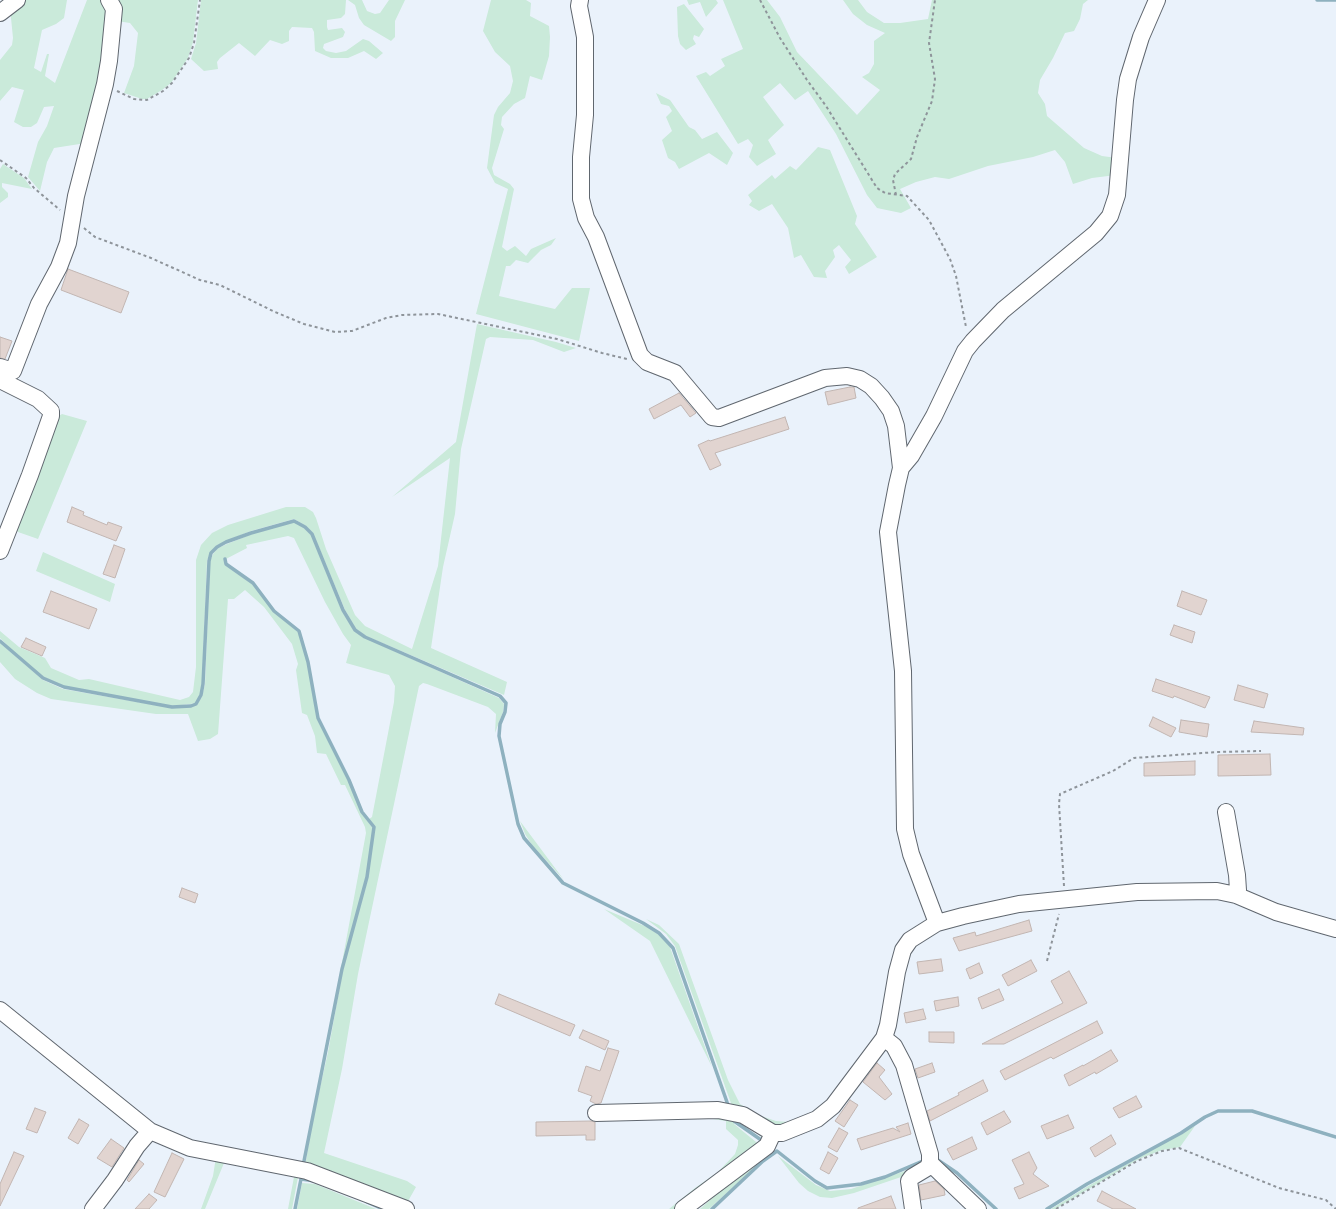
<!DOCTYPE html>
<html>
<head>
<meta charset="utf-8">
<style>
  body { margin:0 }
  canvas { display:block; background:#eaf2fb }
</style>
</head>
<body>
<canvas width="1336" height="1209"></canvas>
<script>
const context = document.querySelector('canvas').getContext('2d');
context.lineJoin = 'round';
function paint(path, color) { context.fillStyle = color; context.fill(path, 'evenodd'); }
const poly = rows => new Path2D(rows.map(r => 'M' + r).join(''));
function strokePath(path, color, width, dash) { context.strokeStyle = color; context.lineWidth = width; context.lineCap = dash ? 'butt' : 'round'; context.setLineDash(dash || []); context.stroke(path); }
paint(poly([
  [23,0,67,0,64,18,56,24,42,30,34,68,41,72,47,54,49,54,45,76,55,83,87,0,103,0,112,10,86,143,54,148,47,162,40,191,28,177,38,142,47,126,54,106,44,107,37,123,31,127,23,127,14,122,24,90,12,87,0,101,0,60,12,45,13,38,10,8],
  [113,0,198,0,193,42,188,58,171,83,162,90,147,99,142,99,124,93,134,66,138,33,130,23,117,21],
  [201,0,346,0,345,14,341,18,327,20,327,27,328,30,342,28,345,32,343,37,324,44,323,48,326,51,336,53,346,51,363,39,369,41,383,53,376,59,364,51,348,58,331,58,315,51,314,32,312,28,292,27,289,31,289,41,282,44,270,40,255,56,239,43,220,58,217,62,218,69,204,71,191,59,196,43],
  [348,0,362,0,367,11,375,14,380,13,389,0,405,0,395,21,395,37,391,41,364,25,359,18,355,5],
  [491,0,526,0,531,3,530,16,549,26,550,37,549,56,542,80,530,76,525,98,514,104,502,117,501,125,504,129,492,168,494,175,510,184,514,189,502,247,507,251,515,246,526,256,531,249,556,238,551,245,541,250,528,263,516,260,510,266,506,266,499,296,555,309,572,288,590,288,579,341,476,314,508,189,495,183,487,168,494,115,498,107,510,93,513,81,510,66,495,52,483,31],
  [687,0,716,0,718,3,706,17,700,2,689,5],
  [723,0,767,0,780,17,797,52,857,115,880,90,862,77,869,73,874,64,874,41,885,33,867,25,853,14,843,0,858,0,867,12,884,23,900,23,928,19,932,0,1088,0,1083,4,1080,19,1074,31,1065,33,1053,58,1040,80,1038,93,1045,104,1047,116,1084,148,1102,156,1117,158,1116,175,1092,178,1073,184,1065,162,1055,150,1033,157,988,166,949,179,935,177,916,182,900,189,911,208,901,213,877,208,867,195,836,134,808,91,795,100,780,83,763,97,784,125,768,140,776,154,757,166,749,157,753,145,748,139,738,144,696,76,706,72,710,76,725,66,721,59,743,49],
  [684,4,704,29,699,37,694,35,693,39,696,44,686,50,680,44,678,36,677,7],
  [656,93,670,100,689,127,695,130,702,139,717,132,733,153,727,165,709,153,679,169,675,162,668,158,662,140,672,131,666,117,672,111,669,106,661,104],
  [818,147,830,150,857,216,855,224,877,257,849,274,845,267,851,260,839,245,833,250,835,257,825,271,827,278,814,277,801,255,794,258,788,228,772,204,759,211,749,205,752,201,748,195,772,175,775,179,790,166,796,170],
  [3,164,24,178,32,189,2,183,2,187,8,193,8,197,0,203,0,169],
  [477,324,556,342,576,348,564,352,533,340,490,337,486,339,461,449,455,514,443,567,431,648,507,682,504,695,366,636,356,629,345,610,313,533,306,526,294,519,251,531,226,541,216,546,210,553,207,561,202,684,200,695,195,703,191,704,172,706,64,686,44,677,24,662,0,638,0,631,19,647,45,658,51,668,79,680,89,679,180,700,189,697,193,692,196,667,196,560,201,545,212,533,228,525,286,507,305,507,313,512,316,518,326,549,355,615,365,626,412,649,438,566,450,458,392,497,456,442],
  [62,414,87,421,38,539,18,532,15,528,57,417],
  [294,522,304,528,311,535,342,611,354,631,365,638,499,698,504,704,503,712,495,733,496,714,488,707,427,684,423,683,419,686,358,974,342,1069,324,1153,407,1181,416,1187,407,1203,305,1167,311,1128,328,1052,343,969,368,878,375,827,369,819,372,817,394,702,395,686,389,675,346,663,351,645,343,634,325,602,294,538,288,536,246,545,247,548,224,560,225,565,252,584,273,611,298,632,307,662,317,718,348,780,361,813,373,828,366,877,341,968,366,833,365,827,345,785,341,785,326,754,317,753,315,736,307,715,302,713,296,670,298,664,292,644,264,607,245,590,234,599,228,599,218,734,210,739,198,741,188,714,156,714,51,699,37,693,15,679,0,662,0,643,43,680,63,689,172,708,191,707,197,705,202,696,205,684,210,561,213,554,218,548,227,544,252,534],
  [43,552,115,584,110,602,36,571],
  [520,821,564,880,532,845,525,834],
  [604,909,647,927,661,936,670,947,712,1067,650,941],
  [646,919,659,925,679,944,728,1080,740,1104,761,1116,776,1121,800,1123,778,1127,732,1106,675,946,666,934],
  [732,1115,768,1137,767,1141,744,1124,734,1120,734,1124,761,1146,677,1209,669,1209,695,1188,718,1172,735,1154,738,1145,738,1140,726,1129,726,1121,713,1119,669,1118],
  [1195,1126,1180,1147,1162,1150,1139,1159,1055,1209,1051,1209,1088,1186],
  [772,1150,774,1150,709,1209,700,1209,721,1190],
  [778,1156,816,1185,830,1191,851,1189,908,1170,904,1176,854,1193,832,1198,820,1197,808,1191,799,1183],
  [216,1157,316,1178,298,1177,292,1209,288,1209,294,1177,290,1173,251,1164,224,1163,205,1209,201,1209,213,1176],
  [302,1183,315,1184,376,1209,297,1209]
]), '#caeada');
strokePath(poly([
  [1317,0,1336,0],
  [225,559,226,564,253,583,274,611,299,631,308,662,318,718,349,780,362,812,374,827,367,877,342,969,303,1166],
  [0,641,43,678,64,687,172,707,191,706,196,704,201,695,203,684,209,561,211,553,217,547,226,542,251,533,294,521,305,527,312,534,343,610,355,630,365,637,500,696,506,703,505,712,500,724,499,736,518,824,524,838,563,883,643,923,659,933,673,948,728,1105],
  [734,1121,764,1142],
  [935,1158,957,1173,996,1209],
  [367,1202,383,1209],
  [295,1209,301,1179,315,1181],
  [712,1209,763,1161,777,1151,815,1181,827,1188,861,1184,885,1177,925,1160],
  [1047,1209,1087,1184,1181,1133,1205,1117,1218,1111,1252,1111,1336,1137]
]), '#8eb1bf', 3.5);
const building = poly([
  [68,269,129,292,121,313,61,290,68,269],
  [0,337,12,341,5,359,0,358,0,337],
  [850,387,854,387,856,398,828,405,825,392,850,387],
  [679,393,696,413,690,417,681,405,654,419,649,409,679,393],
  [785,417,789,429,715,453,721,465,710,470,698,445,709,440,710,441,785,417],
  [72,507,84,512,83,515,107,525,108,522,122,527,116,541,67,522,72,507],
  [114,545,125,549,115,578,103,574,114,545],
  [51,591,97,609,89,629,43,612,51,591],
  [1182,591,1207,600,1201,615,1177,606,1182,591],
  [1174,625,1195,632,1192,643,1170,635,1174,625],
  [26,638,46,647,42,656,21,647,26,638],
  [1156,679,1210,697,1205,708,1174,696,1173,698,1152,691,1156,679],
  [1238,685,1268,694,1264,708,1234,700,1238,685],
  [1153,717,1176,728,1171,737,1149,726,1153,717],
  [1181,720,1209,724,1207,737,1179,732,1181,720],
  [1254,721,1304,728,1303,735,1251,732,1254,721],
  [1270,754,1271,775,1218,776,1218,755,1270,754],
  [1195,761,1195,775,1144,776,1144,763,1195,761],
  [182,888,198,894,195,903,179,897,182,888],
  [1029,920,1032,931,959,951,953,938,975,932,976,936,1029,920],
  [941,959,943,971,919,974,917,962,941,959],
  [1031,960,1037,971,1008,986,1002,975,1031,960],
  [979,963,983,973,970,979,966,969,979,963],
  [1069,971,1087,1003,1004,1044,982,1044,1063,1003,1051,981,1069,971],
  [999,989,1004,1000,982,1009,978,998,999,989],
  [499,994,575,1025,570,1036,495,1004,499,994],
  [958,997,959,1006,936,1011,934,1001,958,997],
  [923,1009,926,1019,906,1023,904,1013,923,1009],
  [1097,1021,1103,1033,1053,1059,1051,1057,1005,1080,1000,1071,1097,1021],
  [583,1030,609,1041,605,1050,579,1038,583,1030],
  [929,1032,954,1032,954,1043,929,1042,929,1032],
  [608,1048,619,1051,601,1103,596,1104,590,1101,592,1096,578,1091,586,1066,600,1071,608,1048],
  [1111,1050,1118,1061,1096,1074,1095,1072,1069,1086,1064,1075,1083,1065,1083,1066,1111,1050],
  [877,1063,885,1070,879,1077,892,1094,885,1100,863,1082,877,1063],
  [932,1063,935,1072,918,1078,915,1069,932,1063],
  [983,1080,988,1091,930,1121,927,1111,959,1095,958,1093,983,1080],
  [1136,1096,1142,1107,1119,1118,1113,1108,1136,1096],
  [850,1100,858,1105,844,1127,835,1121,850,1100],
  [35,1108,46,1112,37,1133,26,1129,35,1108],
  [1004,1111,1011,1122,987,1135,981,1123,1004,1111],
  [1068,1115,1074,1128,1047,1139,1041,1126,1068,1115],
  [79,1119,89,1125,78,1144,68,1138,79,1119],
  [591,1121,595,1122,595,1140,586,1140,586,1135,536,1136,536,1122,591,1121],
  [908,1123,911,1134,861,1150,857,1139,893,1128,900,1132,896,1127,908,1123],
  [839,1128,848,1133,837,1152,828,1147,839,1128],
  [1111,1135,1116,1144,1095,1157,1090,1148,1111,1135],
  [972,1137,977,1149,953,1160,947,1149,972,1137],
  [111,1139,124,1148,112,1167,97,1158,111,1139],
  [14,1152,24,1156,0,1206,0,1184,14,1152],
  [828,1152,838,1158,829,1174,820,1169,828,1152],
  [1029,1152,1037,1168,1033,1174,1049,1186,1019,1199,1014,1188,1024,1184,1012,1160,1029,1152],
  [172,1153,184,1159,165,1197,154,1192,172,1153],
  [139,1160,144,1164,129,1182,127,1180,139,1160],
  [935,1181,944,1189,945,1195,921,1200,919,1185,935,1181],
  [1102,1191,1136,1209,1113,1209,1097,1201,1102,1191],
  [149,1194,157,1200,149,1209,135,1209,149,1194],
  [891,1196,896,1209,858,1209,858,1208,891,1196]
]);
paint(building, '#e1d4d0');
strokePath(building, '#c2b6b2', 1);
const minor = poly([
  [580,0,579,6,585,37,585,115,581,157,581,199,586,218,596,237,640,355,647,362,675,373,712,417,719,418,825,378,847,376,860,379,871,386,882,398,891,411,896,426,901,468],
  [0,13,17,0],
  [0,367,13,371,39,304,59,267,68,243,76,196,105,84,109,61,114,9,109,0],
  [0,380,38,399,51,411,51,416,30,475,0,551],
  [1226,812,1237,875,1238,890,1236,895],
  [937,923,911,854,905,829,903,671,888,532,897,485,901,468,911,456,934,416,965,351,973,341,1003,310,1096,233,1110,216,1117,195,1125,100,1128,79,1141,37,1157,0],
  [0,1010,150,1131,190,1148,307,1171,406,1209],
  [884,1038,894,1046,904,1065,930,1154,930,1163,927,1168,912,1177,909,1181,913,1209],
  [596,1113,718,1110,743,1115,773,1133,782,1133,817,1119,833,1106,884,1038,888,1025,897,972,903,950,910,940,937,923,963,916,1019,904,1137,892,1217,891,1236,895,1276,912,1336,929],
  [930,1163,978,1209],
  [93,1209,115,1180,137,1146,150,1131],
  [683,1209,767,1146,773,1133]
]);
strokePath(minor, '#60676f', 18);
strokePath(poly([
  [760,0,780,38,807,80,826,106,877,188,885,193,907,196,929,220,950,259,956,276,966,327],
  [117,91,134,99,147,100,163,91,172,83,189,58,194,43,200,0],
  [0,160,26,178,34,188,60,210],
  [896,195,893,180,895,174,911,159,917,137,932,101,935,79,929,43,935,0],
  [84,228,95,237,151,258,200,280,220,285,275,312,304,324,335,332,352,331,386,318,402,315,438,314,557,339,602,353,627,359],
  [1064,886,1059,804,1060,794,1113,771,1134,758,1217,752,1261,751],
  [1047,961,1059,914],
  [1056,1209,1137,1161,1162,1151,1179,1148,1279,1188,1326,1200,1336,1209]
]), '#8e949a', 2, [3, 3]);
strokePath(minor, '#fff', 16);
</script>
</body>
</html>
